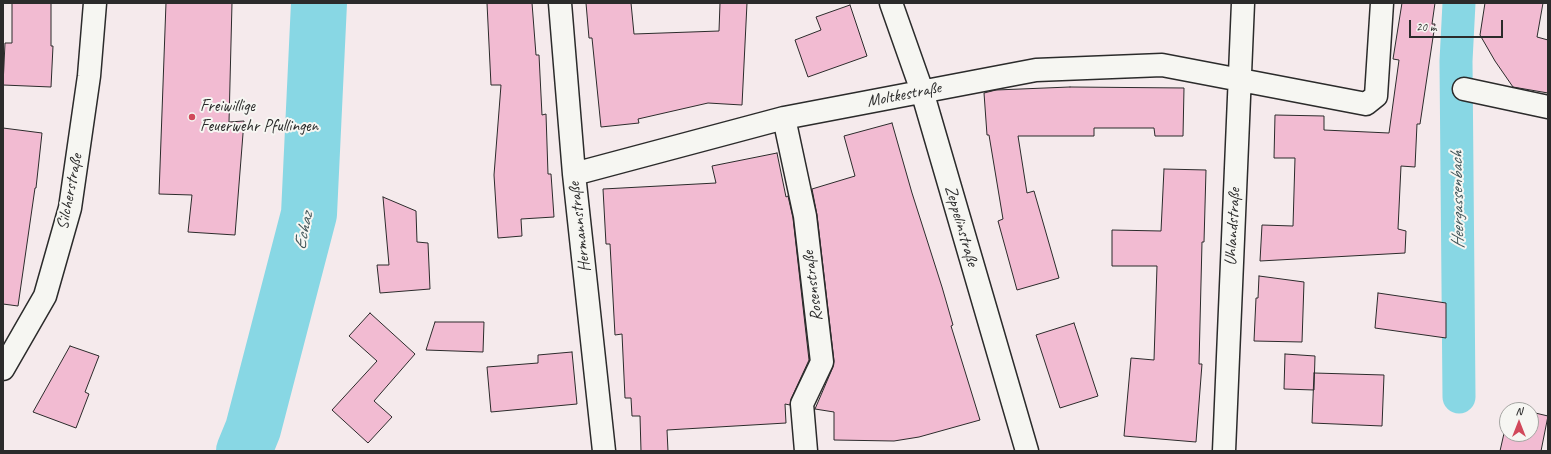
<!DOCTYPE html>
<html>
<head>
<meta charset="utf-8">
<style>
  body { margin:0 }
  #map { position:relative; width:1551px; height:454px; overflow:hidden; background:#f5eaec; font-family:Caveat,sans-serif }
  canvas { display:block }
  .frame { position:absolute; inset:0; border:4px solid #2b2b2b; pointer-events:none }
  .north { position:absolute; left:1499px; top:402px; width:40px; height:40px; box-sizing:border-box; background:#f6f6f2; border:1px solid #a5a5a2; border-radius:50%; rotate:0deg; font-size:11px; font-weight:700; line-height:16px; text-align:center; color:#2b2b2b }
  .north::after { content:''; display:block; margin:auto; width:14px; height:18px; background:#d1495b; clip-path:polygon(50% 0,100% 100%,50% 72%,0 100%) }
  .scale { position:absolute; left:1409px; top:20px; width:94px; height:18px; box-sizing:border-box; border:2px solid #2b2b2b; border-top:0; padding-left:5px; font-size:12px; line-height:14px; white-space:nowrap; color:#2b2b2b; -webkit-text-stroke:3px #f6f6f2; paint-order:stroke }
</style>
</head>
<body>
<div id="map">
<canvas width="1551" height="454"></canvas>
<div class="frame"></div>
<div class="north">N</div>
<div class="scale">20 m</div>
</div>
<script>
const context = document.querySelector('canvas').getContext('2d');
context.lineJoin = 'round';
const poly = rows => new Path2D(rows.map(r => 'M' + r).join(''));
function strokePath(path, color, width, dash) { context.strokeStyle = color; context.lineWidth = width; context.lineCap = dash ? 'butt' : 'round'; context.setLineDash(dash || []); context.stroke(path); }
function paint(path, color) { context.fillStyle = color; context.fill(path, 'evenodd'); }
function label(font, color, halo, rows, align = 'center') {
  context.font = font + ' Caveat,sans-serif'; context.lineWidth = 4; context.setLineDash([]); context.textBaseline = 'middle'; context.strokeStyle = halo; context.fillStyle = color; for (const [text, x, y, turn = 0] of rows) {
    context.save(); context.translate(x, y); context.rotate((+turn || 0) * Math.PI / 180); context.textAlign = isNaN(turn) ? turn : align; if (halo) context.strokeText(text, 0, 0); context.fillText(text, 0, 0); context.restore();
  }
}
strokePath(poly([
  [1459,3,1456,61,1459,397]
]), '#88d7e4', 33);
strokePath(poly([
  [244,451,253,429,309,214,319,3]
]), '#88d7e4', 56);
const building = poly([
  [12,3,51,3,51,46,53,46,51,87,3,85,5,43,12,43,12,3],
  [166,3,232,3,229,122,244,121,235,235,188,232,192,195,159,194,166,3],
  [487,3,532,3,536,55,539,55,542,115,546,114,548,174,551,174,554,217,521,219,522,236,498,238,494,175,501,85,491,85,487,3],
  [586,3,631,3,634,34,719,31,720,3,747,3,742,105,708,103,638,119,639,123,601,127,592,38,589,38,586,3],
  [1402,3,1435,3,1432,24,1435,24,1420,124,1417,124,1415,167,1401,166,1398,229,1406,231,1405,253,1260,261,1262,225,1293,226,1295,158,1274,158,1275,115,1324,116,1324,130,1389,133,1399,60,1393,59,1402,3],
  [1485,3,1543,3,1537,37,1548,40,1548,93,1513,87,1495,61,1480,35,1485,3],
  [850,5,867,56,808,77,795,40,821,30,816,17,850,5],
  [1070,87,1184,88,1183,136,1155,136,1154,128,1094,128,1094,136,1018,136,1027,193,1034,191,1059,278,1017,290,998,221,1003,219,989,135,987,135,984,93,996,90,1070,87],
  [892,123,912,193,942,287,953,325,951,326,980,420,919,437,894,441,834,440,834,412,815,409,833,367,834,361,817,215,812,189,855,176,844,136,892,123],
  [3,128,42,133,36,188,35,188,18,306,3,304,3,128],
  [777,153,786,197,788,196,793,218,809,360,791,399,790,405,785,404,786,423,667,430,668,451,641,451,640,416,632,416,631,398,625,398,622,334,615,335,610,244,606,244,603,189,716,183,712,166,777,153],
  [1164,169,1206,170,1204,242,1202,242,1199,364,1202,364,1196,442,1124,436,1131,358,1154,360,1157,266,1112,266,1112,230,1161,231,1164,169],
  [383,197,416,211,417,242,428,243,430,289,380,293,377,265,389,265,383,197],
  [1259,276,1304,282,1302,342,1254,341,1256,298,1258,298,1259,276],
  [1378,293,1446,303,1446,338,1375,328,1378,293],
  [370,313,415,354,374,401,392,417,368,443,332,410,377,361,349,336,370,313],
  [435,322,484,322,483,352,426,350,435,322],
  [1074,323,1098,396,1060,408,1036,335,1074,323],
  [70,346,99,356,85,392,89,394,76,428,33,412,70,346],
  [572,352,577,404,491,412,487,367,538,363,538,355,572,352],
  [1285,354,1315,356,1314,390,1284,389,1285,354],
  [1314,373,1384,375,1382,426,1312,423,1314,373],
  [1531,412,1548,416,1541,451,1500,451,1507,420,1507,434,1531,434,1531,412]
]);
paint(building, '#f2bbd2');
strokePath(building, '#2b2b2b', 1);
const minor = poly([
  [560,3,574,174,604,451],
  [891,3,922,91,1027,451],
  [1464,89,1548,107],
  [784,118,805,216,822,362,802,404,806,451],
  [574,174,784,118,1036,70,1162,65,1366,104,1376,96,1382,3],
  [3,369,45,296,70,208,89,76,95,3],
  [1224,451,1243,3]
]);
strokePath(minor, '#2b2b2b', 25);
strokePath(minor, '#f6f6f2', 22);
for (const [x, y, r, color] of [
  [192,117,4,"#d1495b"]
]) { const dot = new Path2D(); dot.arc(x, y, r, 0, 2 * Math.PI); context.fillStyle = color; context.fill(dot); strokePath(dot, '#f6f6f2', 1.5); }
label('17px', '#2b2b2b', '#f6f6f2', [
  ["Moltkestraße",904,95,-11],
  ["Silcherstraße",70,192,-79],
  ["Zeppelinstraße",961,226,74],
  ["Hermannstraße",580,227,-97],
  ["Uhlandstraße",1233,227,-87],
  ["Rosenstraße",813,286,-97]
]);
label('17px', '#2b2b2b', '#f6f6f2', [
  ["Freiwillige",200,107],
  ["Feuerwehr Pfullingen",200,127]
], 'left');
label('italic 18px', '#425659', '#f6f6f2', [
  ["Heergassenbach",1458,200,-91],
  ["Echaz",304,231,-78]
]);
</script>
</body>
</html>
